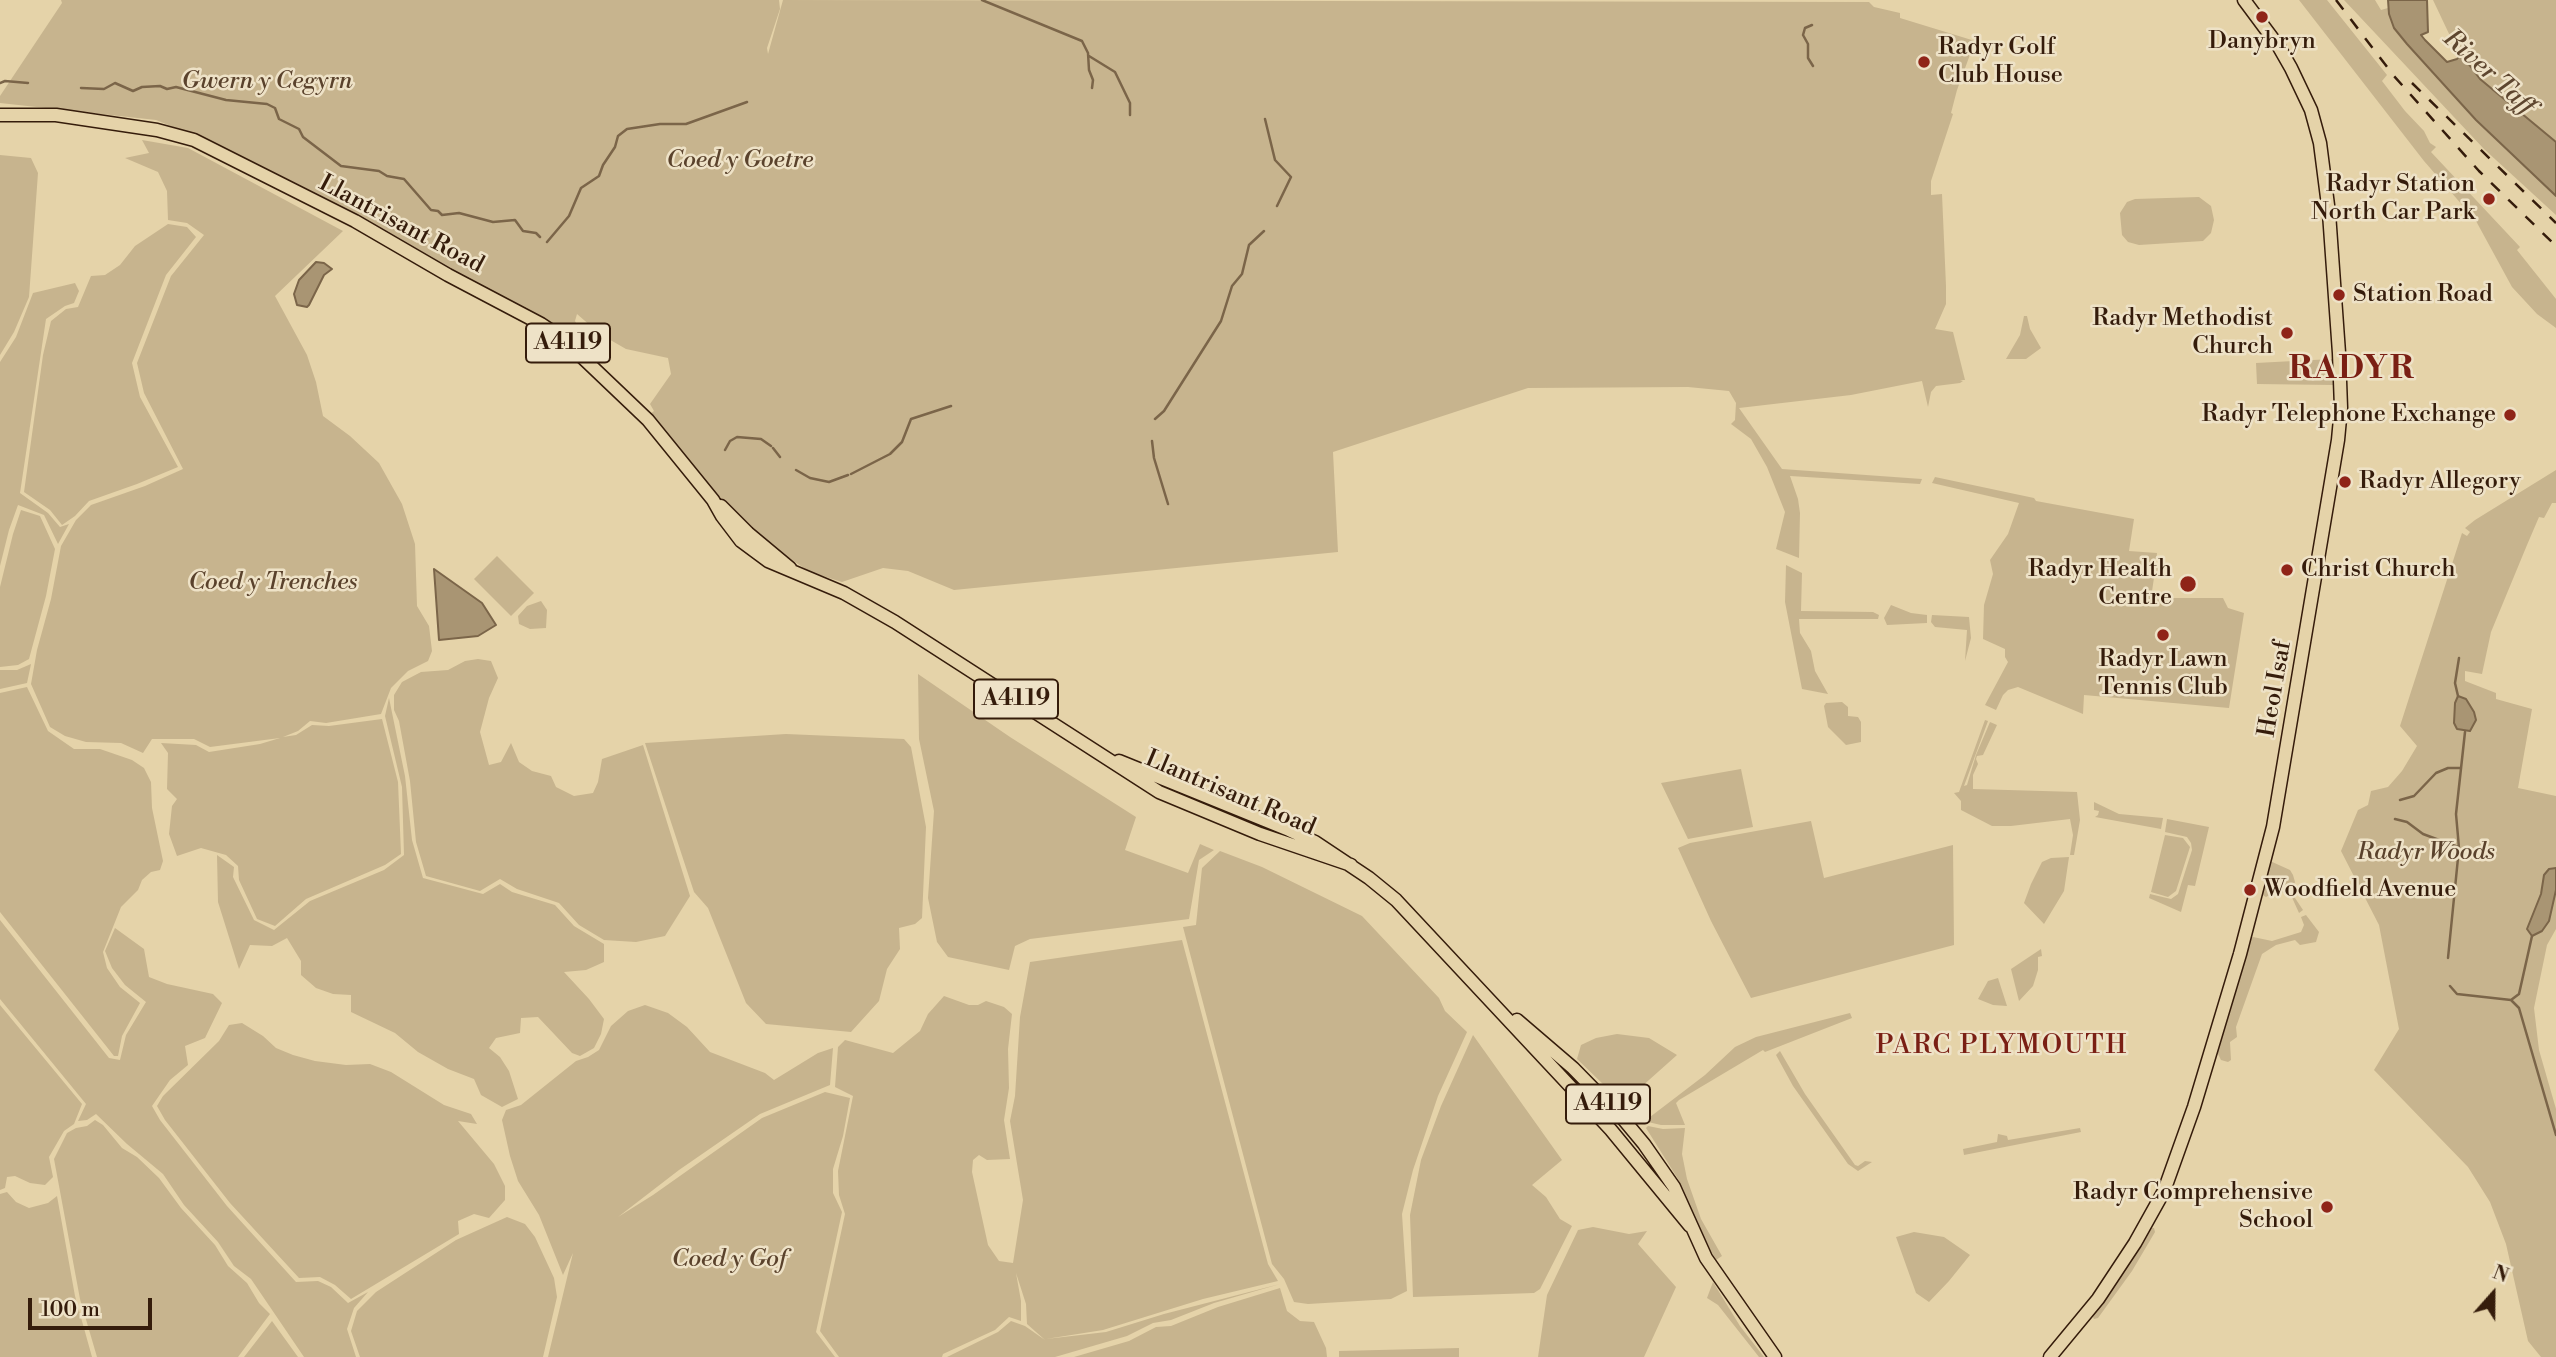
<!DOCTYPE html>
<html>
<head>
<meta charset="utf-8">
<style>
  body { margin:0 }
  #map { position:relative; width:2556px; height:1357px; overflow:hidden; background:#e5d3a9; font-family:"Libre Bodoni",serif }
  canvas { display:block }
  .north { position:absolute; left:2458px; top:1259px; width:70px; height:70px; -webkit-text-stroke:5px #eee2c7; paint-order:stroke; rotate:21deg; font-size:19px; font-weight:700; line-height:28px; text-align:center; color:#351c0b }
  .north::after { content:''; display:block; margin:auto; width:24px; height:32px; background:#351c0b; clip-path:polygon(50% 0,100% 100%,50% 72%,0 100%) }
  .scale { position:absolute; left:28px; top:1298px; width:124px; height:32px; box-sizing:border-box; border:4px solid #351c0b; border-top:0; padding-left:9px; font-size:21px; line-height:24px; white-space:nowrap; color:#351c0b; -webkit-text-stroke:5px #eee2c7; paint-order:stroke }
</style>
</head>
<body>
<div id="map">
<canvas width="2556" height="1357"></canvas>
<div class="north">N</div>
<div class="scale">100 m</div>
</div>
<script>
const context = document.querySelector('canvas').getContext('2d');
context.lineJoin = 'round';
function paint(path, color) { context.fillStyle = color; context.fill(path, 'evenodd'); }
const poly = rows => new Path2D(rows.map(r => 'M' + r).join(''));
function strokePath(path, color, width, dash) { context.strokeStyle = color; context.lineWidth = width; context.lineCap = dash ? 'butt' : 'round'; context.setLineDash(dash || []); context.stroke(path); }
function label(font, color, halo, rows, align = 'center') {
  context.font = font + ' "Libre Bodoni",serif'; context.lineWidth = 5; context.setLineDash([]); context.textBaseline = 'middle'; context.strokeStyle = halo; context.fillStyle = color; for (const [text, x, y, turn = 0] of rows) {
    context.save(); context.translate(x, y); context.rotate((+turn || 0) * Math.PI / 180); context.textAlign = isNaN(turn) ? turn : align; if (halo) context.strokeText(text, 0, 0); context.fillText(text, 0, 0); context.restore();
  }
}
paint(poly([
  [61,0,779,0,780,9,767,48,768,54,783,0,1869,2,1874,7,1900,13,1900,18,1975,41,1957,90,1951,113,1953,114,1931,181,1931,195,1942,194,1946,286,1946,304,1935,329,1953,332,1965,380,1960,380,1963,381,1960,383,1936,386,1931,392,1928,407,1922,381,1851,395,1739,408,1782,469,1922,479,1920,484,1790,476,1798,499,1800,513,1799,558,1776,549,1785,512,1767,467,1751,439,1731,424,1735,420,1736,403,1729,391,1688,387,1528,388,1333,452,1338,552,954,590,908,571,883,568,842,582,810,572,753,534,701,479,649,415,654,411,650,404,671,374,668,358,626,349,600,334,577,314,575,321,586,341,581,346,535,313,183,131,156,120,0,103,0,96,62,3],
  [2299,0,2327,0,2387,75,2382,81,2405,111,2424,131,2430,143,2436,147,2431,152,2520,247,2517,250,2556,299,2556,328,2537,314,2512,287,2476,221,2424,161],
  [2344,0,2375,0,2381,10,2388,8,2403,30,2556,189,2556,215,2484,149],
  [2433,0,2556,0,2556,149,2491,95,2451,38],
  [142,140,188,148,343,231,275,296,307,355,316,382,323,416,350,436,379,463,402,504,415,544,417,606,429,626,432,651,428,661,408,671,391,688,381,714,326,723,310,721,298,731,283,737,296,735,312,725,329,726,382,719,398,782,401,854,385,865,306,899,275,926,257,919,239,880,238,866,226,855,201,848,177,856,169,834,172,806,177,799,167,789,168,753,161,743,196,745,209,752,260,744,280,738,210,747,194,739,152,739,143,753,121,743,86,742,65,736,50,727,31,684,37,650,51,599,61,546,76,520,91,505,145,486,183,469,144,393,137,363,171,276,204,235,187,223,168,220,167,191,158,172,125,158,149,153],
  [0,155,31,158,38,173,29,297,14,332,0,355],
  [2199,197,2211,206,2214,220,2211,233,2203,241,2139,245,2128,242,2122,235,2120,213,2127,202,2135,199],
  [168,224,187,227,196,237,166,275,132,363,140,397,178,467,137,484,89,501,75,516,62,525,50,510,24,492,43,355,51,321,66,309,78,307,91,276,105,275,120,265,135,246],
  [75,283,79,291,74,303,65,306,46,319,20,493,48,513,60,527,69,524,58,544,44,515,18,505,9,530,0,566,0,362,16,337,33,293],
  [2024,316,2027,316,2030,329,2041,348,2026,359,2006,359,2020,335],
  [2332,359,2333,385,2257,384,2256,363],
  [2556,470,2556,503,2552,503,2544,518,2539,517,2527,545,2491,632,2482,674,2465,671,2465,681,2496,693,2496,699,2532,709,2518,788,2556,796,2556,929,2547,945,2534,1008,2539,1050,2556,1109,2556,1357,2541,1357,2528,1341,2506,1244,2490,1202,2468,1167,2374,1070,2399,1029,2379,925,2341,851,2358,810,2368,805,2371,791,2388,787,2402,771,2417,746,2400,726,2462,533,2467,536,2470,532,2465,528,2475,520],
  [1935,477,2015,494,2034,498,2036,501,2134,519,2129,551,2157,553,2156,563,2171,564,2167,569,2155,571,2151,598,2223,598,2228,608,2244,613,2229,708,2084,695,2083,714,2018,687,2008,690,2003,695,1996,710,1985,705,2008,662,2005,657,2005,649,1983,639,1984,605,1993,574,1990,560,2008,534,2019,503,1932,483],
  [21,510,40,516,55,549,46,596,29,659,18,665,0,667,0,587,13,534],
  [497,556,534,593,511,616,474,579],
  [1786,565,1802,573,1801,611,1873,612,1879,615,1878,619,1799,619,1800,633,1811,651,1815,671,1828,694,1802,689,1785,602],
  [541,601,547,610,546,628,530,629,519,624,518,616,527,606],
  [1891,605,1911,613,1927,615,1927,623,1887,625,1884,618],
  [1932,615,1969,617,1971,638,1965,661,1967,630,1935,627,1931,622],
  [478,659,491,661,498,678,489,698,480,732,489,765,501,762,511,743,519,762,532,771,551,776,556,787,574,796,593,793,598,782,602,759,643,745,690,896,665,936,636,942,604,940,579,925,559,903,517,889,500,879,480,891,426,876,416,842,410,781,399,721,394,710,394,695,402,682,421,672,448,670,465,661],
  [31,664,27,683,0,689,0,670,17,670],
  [918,674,1010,737,1136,817,1125,850,1188,873,1200,844,1214,850,1199,860,1189,919,1030,939,1015,946,1009,970,948,957,937,942,928,898,934,811,919,739],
  [27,687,48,731,74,749,100,749,132,760,144,768,151,782,152,808,163,861,160,870,151,872,142,880,138,890,121,907,103,952,107,968,120,987,140,1003,122,1036,118,1056,114,1056,0,912,0,693],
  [389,698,405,776,412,840,423,878,483,894,500,884,512,892,555,905,574,926,604,944,604,962,586,970,564,972,589,999,604,1019,601,1034,594,1048,580,1056,572,1053,538,1017,521,1018,520,1033,496,1038,489,1048,500,1057,509,1071,518,1099,502,1107,481,1095,474,1079,448,1069,418,1052,395,1033,351,1012,351,995,333,994,316,988,301,975,301,961,287,938,272,946,250,945,239,969,218,902,217,855,234,867,233,877,254,920,274,930,310,901,384,870,404,855,402,787,385,716],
  [1842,702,1848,707,1848,716,1858,717,1861,722,1861,742,1846,745,1828,727,1824,706,1826,703],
  [1985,720,1988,721,1964,786,1967,785,1976,755,1990,722,1997,725,1983,755,1977,756,1976,759,1978,764,1973,775,1973,789,2077,792,2080,820,2074,855,2070,855,2073,835,2070,819,2011,826,1992,826,1961,810,1961,801,1954,793,1959,792],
  [786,734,904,739,911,747,926,827,922,918,915,924,899,928,900,949,887,969,879,1001,851,1032,766,1024,746,1003,708,908,694,892,645,743],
  [1741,769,1753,827,1688,839,1661,783],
  [2094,802,2119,814,2163,818,2161,829,2095,817,2098,815,2099,811,2094,810],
  [2167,819,2209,827,2195,886,2188,885,2181,912,2149,898,2150,894,2171,899,2178,894,2192,850,2191,843,2187,837,2165,832],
  [1811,821,1824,878,1953,845,1954,945,1751,998,1711,921,1678,848,1690,843],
  [2165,835,2183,838,2190,847,2176,891,2168,897,2151,892],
  [1220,851,1262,867,1362,916,1439,998,1445,1011,1467,1032,1438,1096,1413,1170,1402,1214,1407,1291,1391,1299,1308,1304,1294,1302,1284,1279,1272,1264,1183,927,1196,925,1202,868],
  [2069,857,2064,891,2044,924,2024,903,2031,884,2042,862,2051,858],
  [2270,861,2290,870,2293,875,2295,882,2291,892,2303,910,2299,913,2290,893,2275,892,2266,897,2261,894,2268,862],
  [2306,915,2319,932,2316,942,2300,945,2295,940,2276,945,2262,954,2236,1027,2237,1037,2230,1042,2231,1060,2228,1062,2221,1060,2217,1052,2242,971,2247,940,2253,937,2272,941,2301,932,2304,925,2301,917],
  [0,920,109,1058,120,1060,126,1035,146,1002,125,985,112,968,105,951,115,928,144,949,149,977,167,984,213,994,222,1003,205,1038,185,1046,188,1065,170,1080,152,1106,160,1120,227,1206,296,1282,318,1281,331,1287,348,1303,368,1292,354,1308,347,1329,356,1357,304,1357,251,1279,234,1266,218,1242,184,1205,163,1174,127,1144,96,1114,87,1120,78,1121,86,1104,0,999],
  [1182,940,1268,1264,1278,1281,1203,1299,1103,1330,1046,1339,1106,1332,1164,1314,1280,1284,1214,1303,1171,1320,1153,1323,1127,1336,1055,1357,947,1357,998,1332,1011,1321,1025,1326,1045,1340,1027,1324,1026,1304,1016,1273,1021,1301,1021,1321,1009,1317,995,1330,943,1354,942,1357,839,1357,820,1331,845,1214,839,1195,838,1171,853,1096,835,1087,838,1047,845,1040,893,1053,920,1031,928,1014,944,996,969,1005,978,1005,986,1001,1004,1007,1012,1014,1008,1049,1009,1088,1004,1120,1010,1159,987,1160,979,1155,973,1160,972,1172,988,1245,999,1261,1013,1263,1023,1200,1010,1121,1015,1096,1020,1017,1030,962],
  [2041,949,2042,956,2038,957,2038,970,2033,986,2019,1001,2011,969],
  [1998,978,2007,1006,1993,1005,1978,999,1988,981],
  [0,1005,82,1104,74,1124,64,1131,49,1157,53,1177,45,1185,30,1183,15,1176,7,1177,5,1188,0,1190],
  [645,1005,668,1013,687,1027,710,1052,765,1073,774,1080,818,1053,833,1048,830,1085,760,1114,679,1170,618,1217,653,1195,762,1118,825,1092,850,1098,843,1136,833,1169,833,1193,842,1212,816,1332,835,1357,548,1357,573,1253,563,1275,539,1215,518,1181,510,1156,502,1120,506,1110,521,1105,576,1061,588,1057,599,1050,611,1026,628,1011],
  [1850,1013,1852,1018,1765,1052,1763,1050,1679,1100,1676,1103,1685,1125,1661,1125,1648,1122,1650,1117,1705,1075,1735,1047,1756,1037],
  [242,1023,263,1036,276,1048,293,1055,315,1061,346,1065,370,1064,391,1072,444,1105,471,1114,477,1124,458,1121,494,1164,505,1186,505,1200,489,1218,474,1214,458,1221,459,1234,351,1299,335,1285,320,1277,299,1278,230,1203,165,1120,157,1106,163,1096,219,1041,229,1025],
  [1617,1034,1649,1038,1677,1055,1640,1088,1623,1097,1618,1096,1604,1085,1577,1059,1581,1045,1596,1038],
  [1473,1035,1562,1160,1532,1185,1546,1197,1560,1219,1572,1226,1540,1289,1534,1293,1413,1297,1410,1215,1421,1160,1441,1106],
  [1780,1051,1805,1094,1855,1165,1858,1166,1865,1161,1872,1162,1858,1171,1848,1164,1793,1086,1776,1055],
  [95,1120,103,1125,122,1148,137,1157,159,1178,181,1208,215,1245,228,1266,247,1283,259,1303,270,1314,238,1357,97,1357,80,1299,54,1159,67,1133,76,1128,87,1126],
  [1648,1126,1663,1129,1685,1128,1682,1154,1687,1179,1701,1219,1722,1256,1716,1260,1698,1226,1678,1179,1646,1128],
  [2080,1128,2081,1132,1964,1155,1963,1149,1997,1142,1998,1134,2007,1136,2008,1140],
  [7,1192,16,1202,29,1208,48,1203,57,1196,75,1296,92,1357,0,1357,0,1194],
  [507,1217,525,1224,535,1237,554,1278,557,1297,543,1357,360,1357,351,1331,357,1311,376,1292,456,1240],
  [1593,1227,1629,1234,1647,1231,1638,1244,1676,1287,1644,1357,1538,1357,1547,1295,1578,1230],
  [2152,1228,2154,1228,2155,1232,2132,1271,2098,1318,2094,1319,2092,1315,2135,1256],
  [1914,1232,1944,1237,1970,1255,1949,1281,1929,1302,1916,1293,1896,1237],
  [1713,1282,1740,1326,1764,1357,1759,1357,1718,1305,1707,1298],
  [1280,1288,1287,1311,1300,1321,1314,1322,1326,1348,1327,1357,1074,1357,1129,1341,1156,1327,1171,1326,1218,1307],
  [272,1321,298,1357,244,1357],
  [1459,1348,1459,1357,1339,1357,1339,1351]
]), '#c7b48e');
const water = poly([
  [2388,0,2427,0,2428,32,2421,35,2425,40,2447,62,2457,59,2461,54,2480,79,2556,142,2556,196,2476,120,2407,44,2394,28,2389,14,2388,0],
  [316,262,324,263,332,269,324,275,309,305,307,307,297,305,294,294,299,280,316,262],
  [434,569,482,603,496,625,478,636,439,640,434,569],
  [2458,696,2466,699,2474,712,2476,720,2470,731,2457,729,2454,723,2455,703,2458,696],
  [2556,868,2556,890,2549,921,2542,931,2532,936,2527,929,2541,894,2544,875,2549,869,2556,868]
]);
paint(water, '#a99573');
strokePath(water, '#7b6549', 2);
strokePath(poly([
  [982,0,1082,41,1088,53,1089,70,1093,80,1092,88],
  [1812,25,1805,28,1803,35,1808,44,1808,58,1813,66],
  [1089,56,1115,72,1130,103,1130,115],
  [0,83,5,81,28,83],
  [81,88,104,89,115,83,133,91,142,87,160,86,167,89,176,87,226,100,267,104,275,108,279,119,299,129,303,137,341,166,379,171,387,176,404,179,431,210,438,211,442,215,459,213,493,222,515,220,523,231,536,233,540,237],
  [1265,119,1275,160,1291,177,1277,206],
  [547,242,569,216,581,188,599,176,603,165,615,147,618,136,627,129,660,124,686,124,747,102],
  [1155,419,1164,411,1221,321,1232,286,1242,274,1249,245,1264,231],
  [1152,441,1154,458,1168,504],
  [773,448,780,457],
  [725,450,730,441,737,437,761,439,771,446],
  [796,470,810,478,829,482,848,475],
  [851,474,890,454,902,442,911,419,951,406],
  [2458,696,2455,683,2459,658],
  [2400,800,2414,796,2436,773,2448,768,2461,768],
  [2395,819,2407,822,2423,834,2458,847],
  [2448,958,2459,848,2456,814,2465,732],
  [2450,986,2457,994,2511,1000,2519,994,2532,936],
  [2511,1000,2519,1008,2556,1135]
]), '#7b6549', 2.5);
const major = poly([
  [0,115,56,115,157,130,194,140,355,221,448,275,541,324,562,338,648,420,713,500,722,516,741,541,768,561,844,593,895,622,1159,792,1260,834,1351,865],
  [721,506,748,533,790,568],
  [1119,761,1289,830,1315,842,1369,878,1396,900,1611,1130,1690,1226],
  [1517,1020,1573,1068,1624,1120,1644,1144,1674,1187,1706,1258,1775,1357],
  [2050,1357,2098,1299,2135,1243,2164,1191,2194,1107,2240,954,2273,827,2338,440,2341,408,2339,353,2329,213,2320,143,2311,110,2291,68,2279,47,2244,0]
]);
strokePath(major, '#351c0b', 15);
strokePath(major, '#e5d3a9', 12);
strokePath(poly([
  [2336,0,2394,76,2435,122,2479,171,2556,246],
  [2412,83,2556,223]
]), '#351c0b', 2.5, [12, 12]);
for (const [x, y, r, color] of [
  [2262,17,7,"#8f2418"],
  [1924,62,7,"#8f2418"],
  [2489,199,7,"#8f2418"],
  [2339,295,7,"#8f2418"],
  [2287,333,7,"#8f2418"],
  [2510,415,7,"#8f2418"],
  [2345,482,7,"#8f2418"],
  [2287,570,7,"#8f2418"],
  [2188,584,9,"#8f2418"],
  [2163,635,7,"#8f2418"],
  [2250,890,7,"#8f2418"],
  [2327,1207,7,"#8f2418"]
]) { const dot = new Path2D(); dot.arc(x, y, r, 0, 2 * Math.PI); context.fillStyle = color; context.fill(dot); strokePath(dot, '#eee2c7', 2.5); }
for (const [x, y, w] of [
  [568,343,84],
  [1016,699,84],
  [1608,1104,84]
]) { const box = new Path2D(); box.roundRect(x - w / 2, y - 19.5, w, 39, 5); context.fillStyle = '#eee2c7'; context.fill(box); strokePath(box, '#351c0b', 2); }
label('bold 23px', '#351c0b', null, [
  ["A4119",568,343],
  ["A4119",1016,699],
  ["A4119",1608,1104]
]);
label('24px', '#351c0b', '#eee2c7', [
  ["Danybryn",2262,42,"center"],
  ["Radyr Golf",1938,48],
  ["Club House",1938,76],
  ["Radyr Station",2475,185,"right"],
  ["North Car Park",2475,213,"right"],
  ["Station Road",2353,295],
  ["Radyr Methodist",2273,319,"right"],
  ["Church",2273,347,"right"],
  ["Radyr Telephone Exchange",2496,415,"right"],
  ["Radyr Allegory",2359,482],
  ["Radyr Health",2172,570,"right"],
  ["Centre",2172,598,"right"],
  ["Christ Church",2301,570],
  ["Radyr Lawn",2163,660,"center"],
  ["Tennis Club",2163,688,"center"],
  ["Woodfield Avenue",2264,890],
  ["Radyr Comprehensive",2313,1193,"right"],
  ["School",2313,1221,"right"]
], 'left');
label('italic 24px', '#5a422c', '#eee2c7', [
  ["Gwern y Cegyrn",267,82],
  ["Coed y Goetre",740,161],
  ["Coed y Trenches",273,583],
  ["Radyr Woods",2426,853],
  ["Coed y Gof",729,1260]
]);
label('24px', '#351c0b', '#eee2c7', [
  ["Llantrisant Road",401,225,28],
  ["Heol Isaf",2276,689,-80],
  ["Llantrisant Road",1230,794,23]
]);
label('italic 26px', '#5e462f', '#eee2c7', [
  ["River Taff",2488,73,42]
]);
context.letterSpacing = '2px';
label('26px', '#7a1f14', '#eee2c7', [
  ["PARC PLYMOUTH",2002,1047]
]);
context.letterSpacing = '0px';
context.letterSpacing = '2px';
label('bold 32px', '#7a1f14', '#eee2c7', [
  ["RADYR",2352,370]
]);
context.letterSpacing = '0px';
</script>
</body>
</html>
